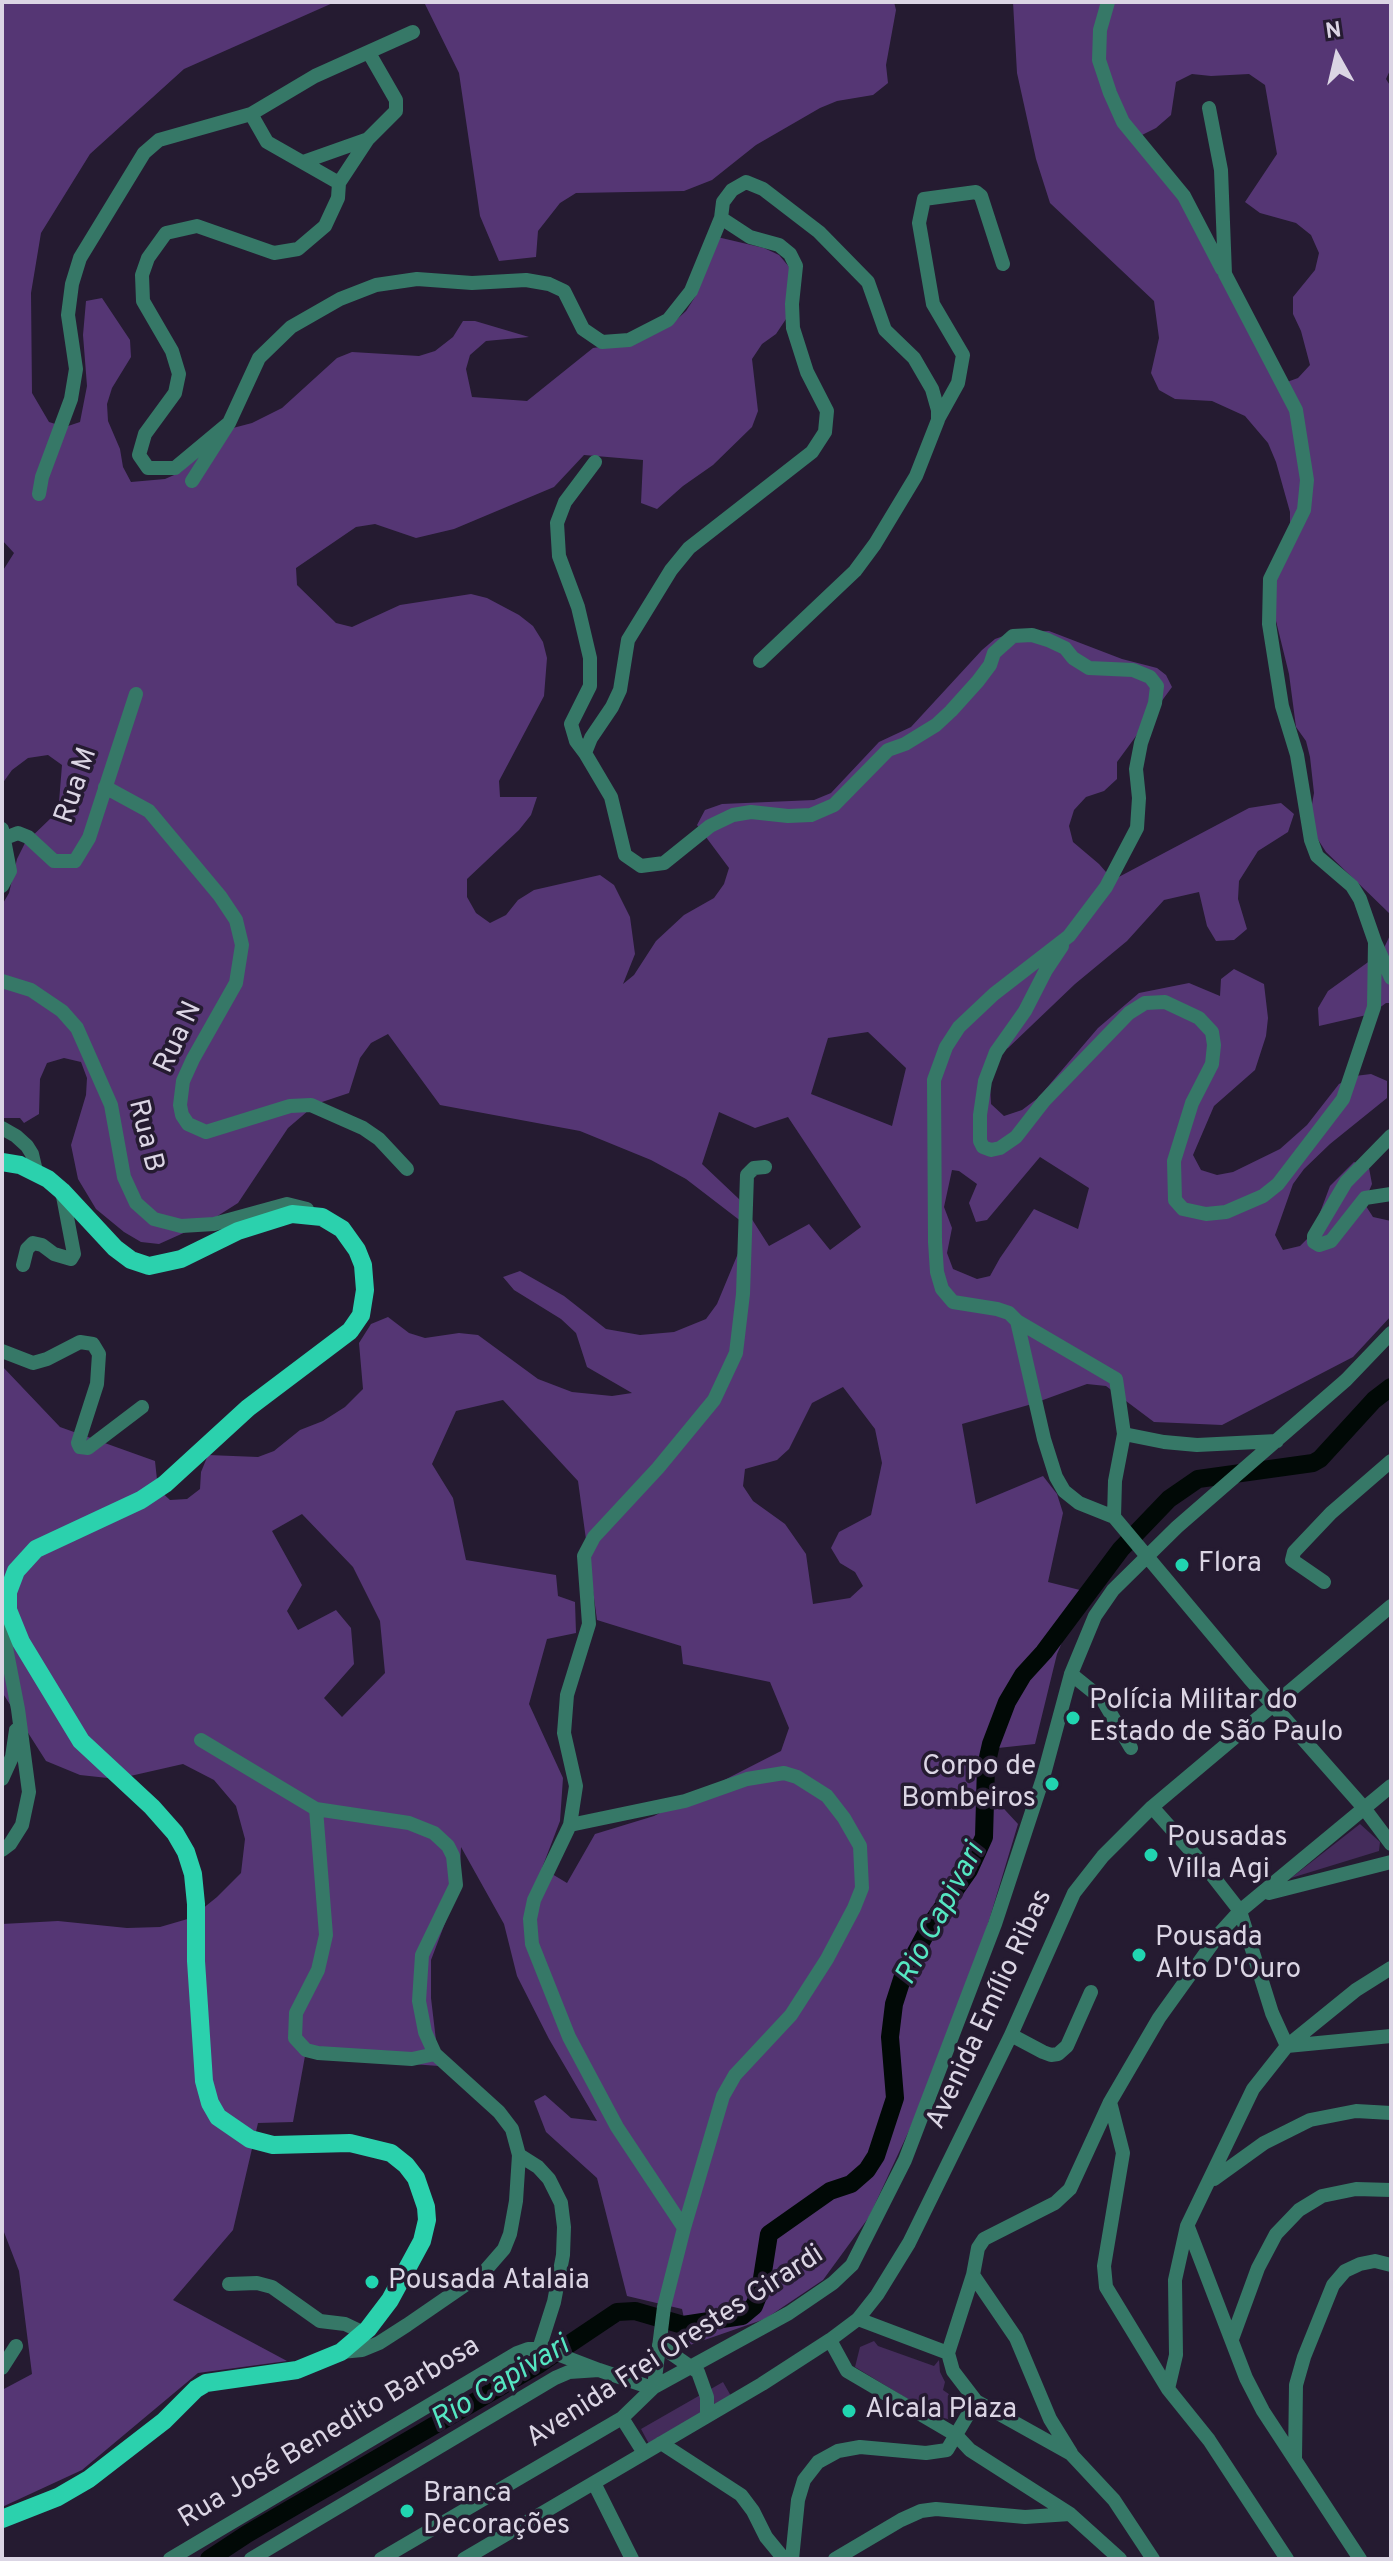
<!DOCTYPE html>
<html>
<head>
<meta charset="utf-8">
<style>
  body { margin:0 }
  #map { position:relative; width:1393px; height:2561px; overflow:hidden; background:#251b31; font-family:Overpass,sans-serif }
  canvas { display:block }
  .frame { position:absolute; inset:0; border:4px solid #dbd5e4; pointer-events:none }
  .north { position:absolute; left:1297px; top:16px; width:80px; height:80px; -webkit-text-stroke:6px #251b31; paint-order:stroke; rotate:352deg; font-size:22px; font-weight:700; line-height:32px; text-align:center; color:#dbd5e4 }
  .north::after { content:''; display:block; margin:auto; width:28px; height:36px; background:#dbd5e4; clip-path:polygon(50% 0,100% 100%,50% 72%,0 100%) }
</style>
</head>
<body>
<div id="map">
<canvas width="1393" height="2561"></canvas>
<div class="frame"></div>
<div class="north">N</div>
</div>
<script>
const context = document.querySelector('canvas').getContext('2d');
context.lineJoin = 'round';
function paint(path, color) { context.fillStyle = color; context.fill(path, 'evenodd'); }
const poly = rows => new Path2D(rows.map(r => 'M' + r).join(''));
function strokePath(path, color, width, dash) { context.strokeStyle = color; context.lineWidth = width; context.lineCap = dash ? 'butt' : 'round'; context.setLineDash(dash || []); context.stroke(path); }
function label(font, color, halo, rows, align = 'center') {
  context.font = font + ' Overpass,sans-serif'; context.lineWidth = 7; context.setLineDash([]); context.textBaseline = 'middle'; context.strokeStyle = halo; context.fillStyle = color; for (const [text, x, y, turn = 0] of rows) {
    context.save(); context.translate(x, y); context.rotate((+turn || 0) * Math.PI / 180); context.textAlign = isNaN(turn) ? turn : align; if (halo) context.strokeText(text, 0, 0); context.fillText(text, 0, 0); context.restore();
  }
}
paint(poly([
  [1360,1824,1380,1842,1379,1851,1291,1878],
  [874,2341,878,2346,934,2366,939,2360,940,2372,945,2382,943,2390,953,2397,960,2410,951,2420,934,2415,855,2367,860,2347],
  [723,2382,731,2396,649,2444,641,2429]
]), '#442c5b');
paint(poly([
  [2,2,335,2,184,69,90,154,41,233,31,293,32,393,49,422,65,427,80,422,87,386,83,335,86,301,102,298,130,340,131,357,112,388,107,404,108,421,120,449,123,467,131,482,165,479,181,472,205,446,233,428,252,423,282,408,337,358,352,352,419,356,435,351,453,337,463,321,475,321,529,337,486,341,470,355,466,369,472,397,527,401,593,348,627,343,674,322,686,311,695,297,713,236,764,248,779,255,790,268,786,319,776,334,762,344,752,359,758,411,752,427,713,465,683,486,657,509,641,503,643,460,584,455,554,487,454,529,416,538,375,524,356,527,296,568,297,585,336,623,352,627,400,605,471,594,487,598,519,615,533,626,543,642,547,658,544,696,499,781,500,797,537,797,531,815,519,830,467,879,467,897,476,913,490,923,506,915,518,900,534,890,600,875,614,885,630,917,635,954,623,984,634,975,656,941,684,915,714,898,724,884,729,868,697,825,705,810,722,804,814,800,831,793,879,742,911,727,982,650,995,639,1012,633,1049,631,1122,659,1157,668,1166,675,1172,687,1117,762,1117,779,1104,791,1086,797,1074,810,1069,826,1073,842,1099,864,1113,880,1249,808,1281,803,1294,814,1288,832,1258,851,1239,881,1238,899,1247,929,1234,940,1216,941,1207,926,1199,892,1164,900,1127,941,1075,984,1008,1048,999,1052,990,1085,991,1104,1004,1116,1022,1110,1038,1098,1098,1028,1139,993,1189,983,1220,996,1221,979,1234,969,1264,984,1268,1018,1266,1036,1255,1070,1214,1106,1193,1155,1201,1170,1217,1175,1233,1172,1280,1149,1307,1125,1339,1084,1355,1076,1371,1074,1387,1081,1387,1098,1330,1144,1304,1169,1293,1184,1275,1235,1283,1250,1300,1246,1312,1234,1330,1186,1354,1162,1369,1168,1372,1184,1364,1203,1373,1217,1391,1221,1391,1316,1353,1357,1222,1425,1154,1422,1106,1386,1087,1384,1032,1404,962,1424,976,1504,1043,1476,1057,1494,1063,1513,1048,1582,1084,1591,1057,1654,1035,1744,998,1748,992,1762,990,1780,993,1797,1018,1824,957,2027,869,2217,823,2280,765,2319,690,2345,682,2309,627,2296,597,2178,546,2132,534,2101,545,2095,571,2118,597,2121,549,2039,517,1976,504,1924,461,1847,459,1886,431,1960,431,1998,439,2066,305,2056,293,2122,258,2123,233,2230,173,2300,287,2361,198,2373,82,2470,2,2507,2,2390,32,2374,19,2271,2,2227,2,1924,58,1921,127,1928,160,1927,191,1918,217,1897,241,1873,245,1839,236,1806,214,1780,183,1764,117,1779,80,1775,46,1761,2,1692,2,1366,60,1427,155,1461,158,1489,170,1500,187,1499,200,1489,201,1472,208,1455,258,1457,274,1451,300,1430,323,1421,345,1407,363,1389,359,1343,371,1324,388,1317,409,1333,425,1338,459,1333,478,1335,538,1379,572,1392,612,1396,632,1393,587,1367,576,1333,561,1319,514,1290,503,1277,520,1271,564,1296,606,1329,640,1335,674,1332,706,1319,717,1304,744,1239,742,1222,686,1179,651,1160,580,1131,440,1105,388,1034,371,1043,360,1058,349,1093,316,1104,288,1128,238,1203,208,1222,159,1244,141,1242,124,1232,96,1209,78,1179,71,1145,86,1095,87,1078,81,1062,64,1058,47,1063,40,1079,39,1114,24,1123,20,1118,2,1118,2,905,9,893,17,859,25,843,51,818,59,802,62,765,48,755,28,758,12,770,2,784,2,572,14,553,2,540],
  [868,1032,906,1068,892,1126,811,1094,828,1038],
  [719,1112,755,1128,788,1117,861,1227,830,1250,809,1224,769,1246,739,1199,702,1164],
  [1040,1157,1089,1188,1078,1229,1034,1209,1000,1258,990,1276,977,1279,953,1269,947,1253,952,1228,944,1207,952,1170,959,1171,977,1184,969,1203,976,1222,987,1220],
  [843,1387,875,1429,882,1463,871,1515,839,1532,831,1548,840,1563,855,1572,863,1586,850,1598,813,1604,806,1554,785,1524,753,1501,743,1486,745,1469,777,1460,789,1449,812,1403],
  [503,1400,578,1481,597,1620,681,1646,683,1664,770,1682,789,1728,781,1751,654,1816,595,1834,567,1883,542,1868,560,1821,563,1778,529,1704,547,1639,576,1633,575,1602,558,1596,556,1575,466,1560,453,1498,432,1464,456,1411],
  [302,1514,353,1567,380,1621,385,1673,342,1717,324,1698,354,1664,351,1628,336,1610,298,1630,287,1611,302,1585,272,1531],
  [424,2,894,2,896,10,886,65,888,83,873,95,837,101,820,108,756,145,712,180,684,191,576,193,560,203,538,231,536,257,499,261,480,216,459,73],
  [1013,2,1391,2,1391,68,1386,79,1391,87,1391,928,1389,913,1326,852,1317,838,1311,810,1314,793,1310,757,1306,741,1296,727,1289,674,1265,576,1290,529,1290,512,1276,462,1268,443,1245,416,1212,401,1175,399,1159,390,1151,373,1159,338,1154,301,1050,203,1036,159,1017,73],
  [1192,74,1211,76,1249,74,1265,85,1277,154,1245,202,1260,213,1296,223,1311,235,1319,253,1315,270,1293,297,1293,314,1301,331,1310,365,1298,378,1287,382,1159,160,1140,136,1156,128,1171,115,1176,82],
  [1391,933,1391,1003,1386,1003,1371,1014,1319,1026,1318,1008,1328,991,1371,960,1384,948]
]), '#553674');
strokePath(poly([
  [209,2559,247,2534,538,2365,617,2312,635,2311,683,2325,742,2316,754,2306,760,2291,769,2234,830,2191,851,2184,867,2170,876,2156,895,2098,890,2037,894,2004,903,1976,931,1924,969,1870,984,1837,986,1766,991,1744,1007,1702,1023,1675,1044,1652,1121,1549,1169,1499,1198,1479,1313,1463,1320,1459,1374,1400,1391,1387]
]), '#010906', 18);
strokePath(poly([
  [1108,2,1100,30,1099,60,1110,93,1123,122,1184,196,1222,269],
  [1209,108,1221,170,1225,274,1296,410,1307,480,1304,510,1270,579,1269,624,1282,706,1297,755,1311,840,1317,856,1352,886,1360,899,1375,942,1391,978],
  [251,114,267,142,339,183],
  [303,162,368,139],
  [938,419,958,383,963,355,933,304,919,223,924,199,976,192,981,196,1003,264],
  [229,423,175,468,148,468,139,455,145,434,175,393,179,374,172,351,143,301,142,275,148,258,166,233,197,226,274,253,298,249,325,226,338,198,339,183,368,139,396,111,396,100,369,53],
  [192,481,229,423,259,358,291,327,340,299,376,285,417,279,472,283,526,280,549,284,564,291,583,329,602,342,629,340,668,320,691,291,721,218],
  [39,494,42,477,71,399,76,369,68,315,72,284,80,258,144,153,159,140,251,114,315,76,413,32],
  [760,661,855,571,875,544,916,476,938,420,938,410,932,389,914,358,885,330,868,282,819,232,763,189,746,182,732,190,723,202,721,218,750,237,779,245,790,254,796,266,792,304,793,328,807,372,827,411,825,432,812,452,689,548,671,570,628,640,620,690,612,707,591,738,585,753,611,797,625,855,641,866,664,863,710,826,733,815,751,812,788,816,811,815,834,805,888,750,905,744,936,725,951,711,978,681,990,665,994,653,1013,636,1032,635,1048,640,1065,648,1073,658,1089,668,1133,670,1150,677,1157,686,1155,703,1141,743,1136,769,1139,798,1137,828,1106,887,1069,936,994,994,959,1027,946,1047,934,1080,935,1242,937,1272,942,1289,953,1302,997,1309,1009,1313,1017,1321,1044,1439,1056,1477,1064,1491,1079,1503,1114,1517],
  [585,753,576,741,571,724,590,686,590,658,578,607,559,556,557,523,565,502,595,462],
  [105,787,149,811,220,896,236,920,242,945,236,983,193,1059,183,1081,180,1105,182,1115,188,1124,206,1132,290,1106,311,1105,363,1128,379,1139,407,1169],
  [5,838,18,833,28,837,54,861,75,861,89,838,136,694],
  [2,886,10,871,2,829],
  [1062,946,1046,970,1025,1011,996,1052,985,1081,980,1115,980,1141,983,1147,991,1150,1000,1148,1016,1137,1044,1101,1129,1013,1145,1003,1165,1002,1199,1018,1212,1032,1214,1045,1212,1064,1192,1103,1174,1161,1175,1200,1183,1209,1206,1214,1226,1212,1263,1196,1278,1184,1343,1099,1374,1007,1375,942],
  [2,981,31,990,62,1011,77,1028,111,1105,124,1177,136,1203,154,1219,181,1226,214,1224,287,1204,307,1209],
  [2,1128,16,1136,27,1146,32,1154,36,1171],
  [1391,1136,1346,1182,1314,1236,1314,1242,1319,1245,1331,1241,1365,1198,1391,1194],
  [23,1265,27,1249,33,1243,42,1245,54,1254,71,1259,74,1254,62,1191],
  [1017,1321,1116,1379,1124,1434,1115,1481,1114,1517,1249,1678,1364,1808,1391,1844],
  [2,1351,33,1363,47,1359,80,1342,93,1344,99,1354,97,1384,78,1443,80,1447,88,1448,142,1407],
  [1124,1434,1164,1442,1197,1445,1277,1441],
  [1324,1582,1292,1560,1294,1552,1331,1513,1391,1461],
  [2,1627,18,1709,29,1792,22,1825,10,1844,2,1850],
  [1071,1674,1102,1699,1131,1748],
  [201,1740,316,1809,409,1823,434,1833,448,1846,453,1856,456,1885,422,1955,419,2001,425,2032,435,2054,499,2112,512,2129,519,2155,516,2201,510,2234,504,2249,484,2272,407,2325,379,2343,362,2350,341,2352],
  [2,1779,12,1757,16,1730],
  [1152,1807,1208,1870,1240,1911,1272,2013,1287,2046],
  [316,1809,326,1935,318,1970,296,2013,295,2038,306,2050,318,2053,412,2059,435,2054],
  [570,1825,685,1801,747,1779,784,1773,797,1777,827,1796,844,1818,860,1846,862,1888,854,1908,827,1959,791,2015,735,2075,723,2096,684,2228],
  [1269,1893,1391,1862],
  [1011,2035,1043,2052,1051,2055,1058,2054,1067,2046,1091,1992],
  [1287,2046,1391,2036],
  [1110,2102,1123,2153,1104,2266,1106,2287,1168,2389,1209,2440,1287,2559],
  [519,2155,538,2167,549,2179,561,2203,564,2227,563,2255,554,2302,539,2349],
  [1214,2179,1264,2143,1310,2120,1356,2111,1391,2113],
  [1188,2227,1246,2378,1263,2411,1360,2559],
  [973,2275,1016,2338,1050,2419,1071,2453],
  [229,2284,257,2283,272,2287,320,2321,345,2324,364,2333],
  [858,2319,948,2353],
  [1232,2339,1258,2268,1276,2234,1299,2210,1322,2196,1356,2189,1391,2190],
  [830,2340,847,2371,956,2435,970,2450,1070,2514,1120,2559],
  [659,2345,698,2372,707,2397,707,2416],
  [948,2353,973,2275,978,2248,984,2239,1055,2203,1070,2189,1110,2102,1159,2018,1220,1933,1240,1911,1391,1786],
  [2,2368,16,2346],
  [654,2387,664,2307,684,2228,617,2127,569,2037,532,1944,530,1919,534,1900,570,1825,576,1786,564,1733,567,1695,589,1624,584,1556,594,1537,658,1468,714,1400,736,1353,743,1294,747,1175,754,1168,765,1167],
  [1168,2389,1176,2355,1175,2280,1187,2226,1253,2089,1287,2046,1356,1990,1391,1968],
  [976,2401,1071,2454,1114,2500,1153,2559],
  [622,2418,644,2453],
  [661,2443,741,2495,753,2511,766,2537,784,2559],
  [1295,2459,1296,2385,1304,2357,1333,2285,1345,2271,1360,2264,1375,2261,1391,2265],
  [594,2483,632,2559],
  [170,2559,517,2353,528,2349,544,2349,599,2370],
  [251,2559,555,2378,569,2372,599,2370,652,2388],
  [381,2559,622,2418,654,2387,789,2313,833,2283,852,2265,905,2160,995,1924,1043,1778,1071,1674,1095,1616,1113,1590,1177,1527,1346,1380,1391,1333],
  [464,2559,762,2384,830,2340,858,2319,877,2295,909,2243,1011,2035,1074,1893,1103,1856,1152,1807,1391,1606],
  [792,2559,798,2500,804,2480,818,2462,838,2451,860,2447,926,2453,947,2450,976,2401,953,2371,948,2353],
  [835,2559,901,2520,921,2511,936,2509,1025,2517,1070,2514]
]), '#367867', 14);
strokePath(poly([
  [2,1162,20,1165,48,1179,62,1191,115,1248,131,1260,149,1266,181,1259,238,1231,292,1214,322,1217,342,1229,357,1250,363,1265,365,1290,361,1315,350,1331,248,1408,165,1484,141,1500,36,1549,16,1571,8,1592,8,1610,21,1642,81,1741,152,1807,175,1833,186,1852,193,1874,196,1904,196,1961,204,2081,210,2103,218,2117,250,2139,273,2145,350,2143,391,2153,406,2165,416,2178,426,2207,427,2220,422,2241,390,2300,368,2329,341,2352,297,2370,206,2383,196,2389,164,2421,89,2479,58,2497,2,2519]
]), '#2bd1ad', 18);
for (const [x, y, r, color] of [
  [1182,1565,8,"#21d5b0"],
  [1073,1718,8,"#21d5b0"],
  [1052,1784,8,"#21d5b0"],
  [1151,1855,8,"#21d5b0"],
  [1139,1955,8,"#21d5b0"],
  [372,2282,8,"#21d5b0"],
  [849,2411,8,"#21d5b0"],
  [407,2511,8,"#21d5b0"]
]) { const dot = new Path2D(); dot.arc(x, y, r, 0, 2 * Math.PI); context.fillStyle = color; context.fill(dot); strokePath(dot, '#251b31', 3); }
label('28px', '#dbd5e4', '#251b31', [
  ["Rua M",78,786,-71],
  ["Rua N",180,1038,-65],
  ["Rua B",144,1136,76],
  ["Avenida Emílio Ribas",991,2010,-65],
  ["Avenida Frei Orestes Girardi",676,2348,-33],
  ["Rua José Benedito Barbosa",330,2434,-31]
]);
label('28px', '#dbd5e4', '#251b31', [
  ["Flora",1198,1565],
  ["Polícia Militar do",1089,1702],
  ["Estado de São Paulo",1089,1734],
  ["Corpo de",1036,1768,"right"],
  ["Bombeiros",1036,1800,"right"],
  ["Pousadas",1167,1839],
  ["Villa Agi",1167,1871],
  ["Pousada",1155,1939],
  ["Alto D'Ouro",1155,1971],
  ["Pousada Atalaia",388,2282],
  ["Alcala Plaza",865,2411],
  ["Branca",423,2495],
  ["Decorações",423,2527]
], 'left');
label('italic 30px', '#55e6c2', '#251b31', [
  ["Rio Capivari",942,1915,-62],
  ["Rio Capivari",501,2385,-31]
]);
</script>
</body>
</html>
